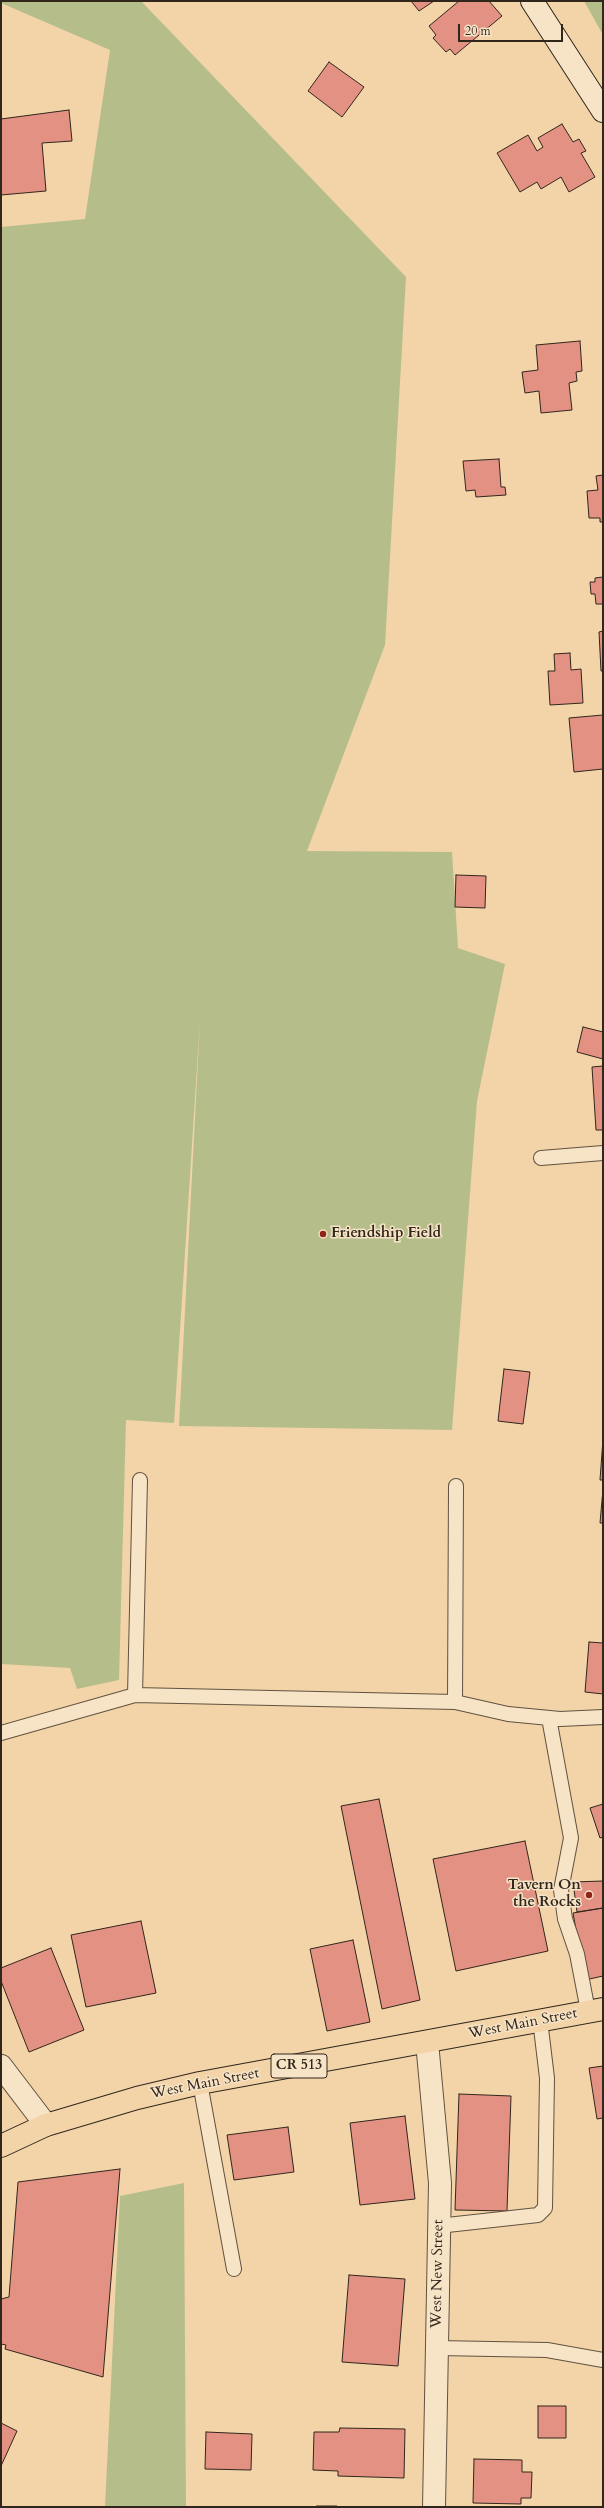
<!DOCTYPE html>
<html>
<head>
<meta charset="utf-8">
<style>
  body { margin:0 }
  #map { position:relative; width:604px; height:2508px; overflow:hidden; background:#f2d4a8; font-family:Cardo,serif }
  canvas { display:block }
  .frame { position:absolute; inset:0; border:2px solid #30261c; pointer-events:none }
  .scale { position:absolute; left:458px; top:24px; width:105px; height:18px; box-sizing:border-box; border:2px solid #30261c; border-top:0; padding-left:5px; font-size:12px; line-height:14px; white-space:nowrap; color:#30261c; -webkit-text-stroke:3px #f7e3c6; paint-order:stroke }
</style>
</head>
<body>
<div id="map">
<canvas width="604" height="2508"></canvas>
<div class="frame"></div>
<div class="scale">20 m</div>
</div>
<script>
const context = document.querySelector('canvas').getContext('2d');
context.lineJoin = 'round';
function paint(path, color) { context.fillStyle = color; context.fill(path, 'evenodd'); }
const poly = rows => new Path2D(rows.map(r => 'M' + r).join(''));
function strokePath(path, color, width, dash) { context.strokeStyle = color; context.lineWidth = width; context.lineCap = dash ? 'butt' : 'round'; context.setLineDash(dash || []); context.stroke(path); }
function label(font, color, halo, rows, align = 'center') {
  context.font = font + ' Cardo,serif'; context.lineWidth = 3; context.setLineDash([]); context.textBaseline = 'middle'; context.strokeStyle = halo; context.fillStyle = color; for (const [text, x, y, turn = 0] of rows) {
    context.save(); context.translate(x, y); context.rotate((+turn || 0) * Math.PI / 180); context.textAlign = isNaN(turn) ? turn : align; if (halo) context.strokeText(text, 0, 0); context.fillText(text, 0, 0); context.restore();
  }
}
paint(poly([
  [1,1,141,1,406,277,385,645,307,851,452,852,458,948,505,964,477,1101,452,1430,179,1426,200,1021,174,1423,126,1420,119,1680,77,1689,70,1668,1,1664,1,227,85,219,110,50,1,3],
  [584,1,603,1,603,35],
  [184,2183,186,2507,105,2507,120,2196]
]), '#b5be8b');
const building = poly([
  [411,1,434,1,419,11,411,1],
  [459,1,489,1,502,16,455,55,450,49,446,52,433,38,436,35,429,26,459,1],
  [329,62,364,87,342,117,308,91,329,62],
  [69,110,72,141,42,143,46,191,1,195,1,119,69,110],
  [562,124,573,142,579,139,586,151,581,153,595,177,569,192,561,177,541,189,537,182,520,192,497,153,528,135,537,151,543,147,538,138,562,124],
  [580,341,582,371,576,372,577,381,569,383,572,410,541,413,539,391,525,393,522,372,538,370,536,345,580,341],
  [499,459,501,487,505,487,506,495,476,497,475,490,466,491,463,461,499,459],
  [603,475,603,522,600,522,600,518,589,518,587,491,598,490,596,476,603,475],
  [603,577,603,604,596,604,595,594,591,594,590,582,595,582,595,578,603,577],
  [603,631,603,671,601,671,599,632,603,631],
  [570,653,571,670,581,669,583,703,550,705,548,671,555,671,554,654,570,653],
  [603,715,603,769,574,772,569,718,603,715],
  [456,875,486,876,485,908,455,907,456,875],
  [583,1027,603,1032,603,1059,577,1052,583,1027],
  [603,1066,603,1130,596,1130,592,1067,603,1066],
  [504,1369,530,1372,523,1424,498,1421,504,1369],
  [603,1439,603,1480,600,1480,603,1439],
  [603,1489,603,1523,600,1523,603,1489],
  [589,1642,603,1643,603,1694,585,1692,589,1642],
  [379,1799,420,2000,382,2009,341,1806,379,1799],
  [603,1804,603,1837,600,1838,590,1808,603,1804],
  [525,1841,548,1951,456,1971,433,1859,525,1841],
  [603,1881,603,1908,577,1912,573,1882,603,1881],
  [603,1908,603,1976,585,1980,573,1913,603,1908],
  [141,1921,156,1993,86,2007,71,1935,141,1921],
  [353,1940,370,2022,327,2031,310,1949,353,1940],
  [51,1948,84,2030,29,2052,1,1981,1,1968,51,1948],
  [603,2066,603,2118,597,2119,589,2068,603,2066],
  [459,2094,511,2096,507,2211,455,2210,459,2094],
  [405,2116,415,2199,360,2205,350,2123,405,2116],
  [288,2127,294,2172,234,2180,227,2135,288,2127],
  [120,2169,103,2377,5,2349,6,2345,1,2344,1,2299,9,2297,18,2182,120,2169],
  [349,2275,405,2279,398,2366,342,2362,349,2275],
  [538,2406,566,2406,566,2438,538,2438,538,2406],
  [1,2423,17,2431,1,2466,1,2423],
  [340,2428,405,2429,404,2478,338,2476,338,2471,313,2470,314,2432,339,2432,340,2428],
  [206,2432,252,2434,251,2470,205,2469,206,2432],
  [474,2459,522,2460,522,2472,532,2472,531,2498,521,2498,521,2504,473,2503,474,2459],
  [317,2506,337,2506,337,2507,317,2507,317,2506]
]);
paint(building, '#e39182');
strokePath(building, '#30261c', 1);
const lane = poly([
  [541,1158,603,1153],
  [135,1695,140,1480],
  [455,1702,456,1486],
  [549,1718,571,1838,561,1890,565,1919,577,1954,588,2011],
  [1,1733,135,1695,455,1702,508,1714,560,1719,603,1717],
  [200,2083,234,2269],
  [438,2226,538,2215,545,2208,547,2078,540,2020],
  [437,2348,547,2350,603,2360]
]);
const street = poly([
  [427,2042,440,2183,434,2507],
  [1,2066,46,2125]
]);
const secondary = poly([
  [532,1,603,111]
]);
const primary = poly([
  [1,2146,46,2125,137,2098,200,2083,603,2009]
]);
strokePath(lane, '#60523f', 16);
strokePath(street, '#60523f', 24);
strokePath(secondary, '#30261c', 24);
strokePath(primary, '#30261c', 24);
strokePath(lane, '#f7e3c6', 14);
strokePath(street, '#f7e3c6', 22);
strokePath(secondary, '#f7e3c6', 22);
strokePath(primary, '#f2d4a8', 22);
for (const [x, y, r, color] of [
  [323,1234,4,"#8f2418"],
  [589,1895,4,"#8f2418"]
]) { const dot = new Path2D(); dot.arc(x, y, r, 0, 2 * Math.PI); context.fillStyle = color; context.fill(dot); strokePath(dot, '#f7e3c6', 1.5); }
for (const [x, y, w] of [
  [299,2066,56]
]) { const box = new Path2D(); box.roundRect(x - w / 2, y - 12, w, 24, 3); context.fillStyle = '#f7e3c6'; context.fill(box); strokePath(box, '#30261c', 1); }
label('bold 14px', '#30261c', null, [
  ["CR 513",299,2066]
]);
label('bold 15px', '#30261c', '#f7e3c6', [
  ["Friendship Field",331,1234],
  ["Tavern On",581,1886,"right"],
  ["the Rocks",581,1903,"right"]
], 'left');
label('15px', '#30261c', '#f7e3c6', [
  ["West Main Street",523,2024,-11],
  ["West Main Street",205,2084,-11],
  ["West New Street",438,2274,-89]
]);
</script>
</body>
</html>
